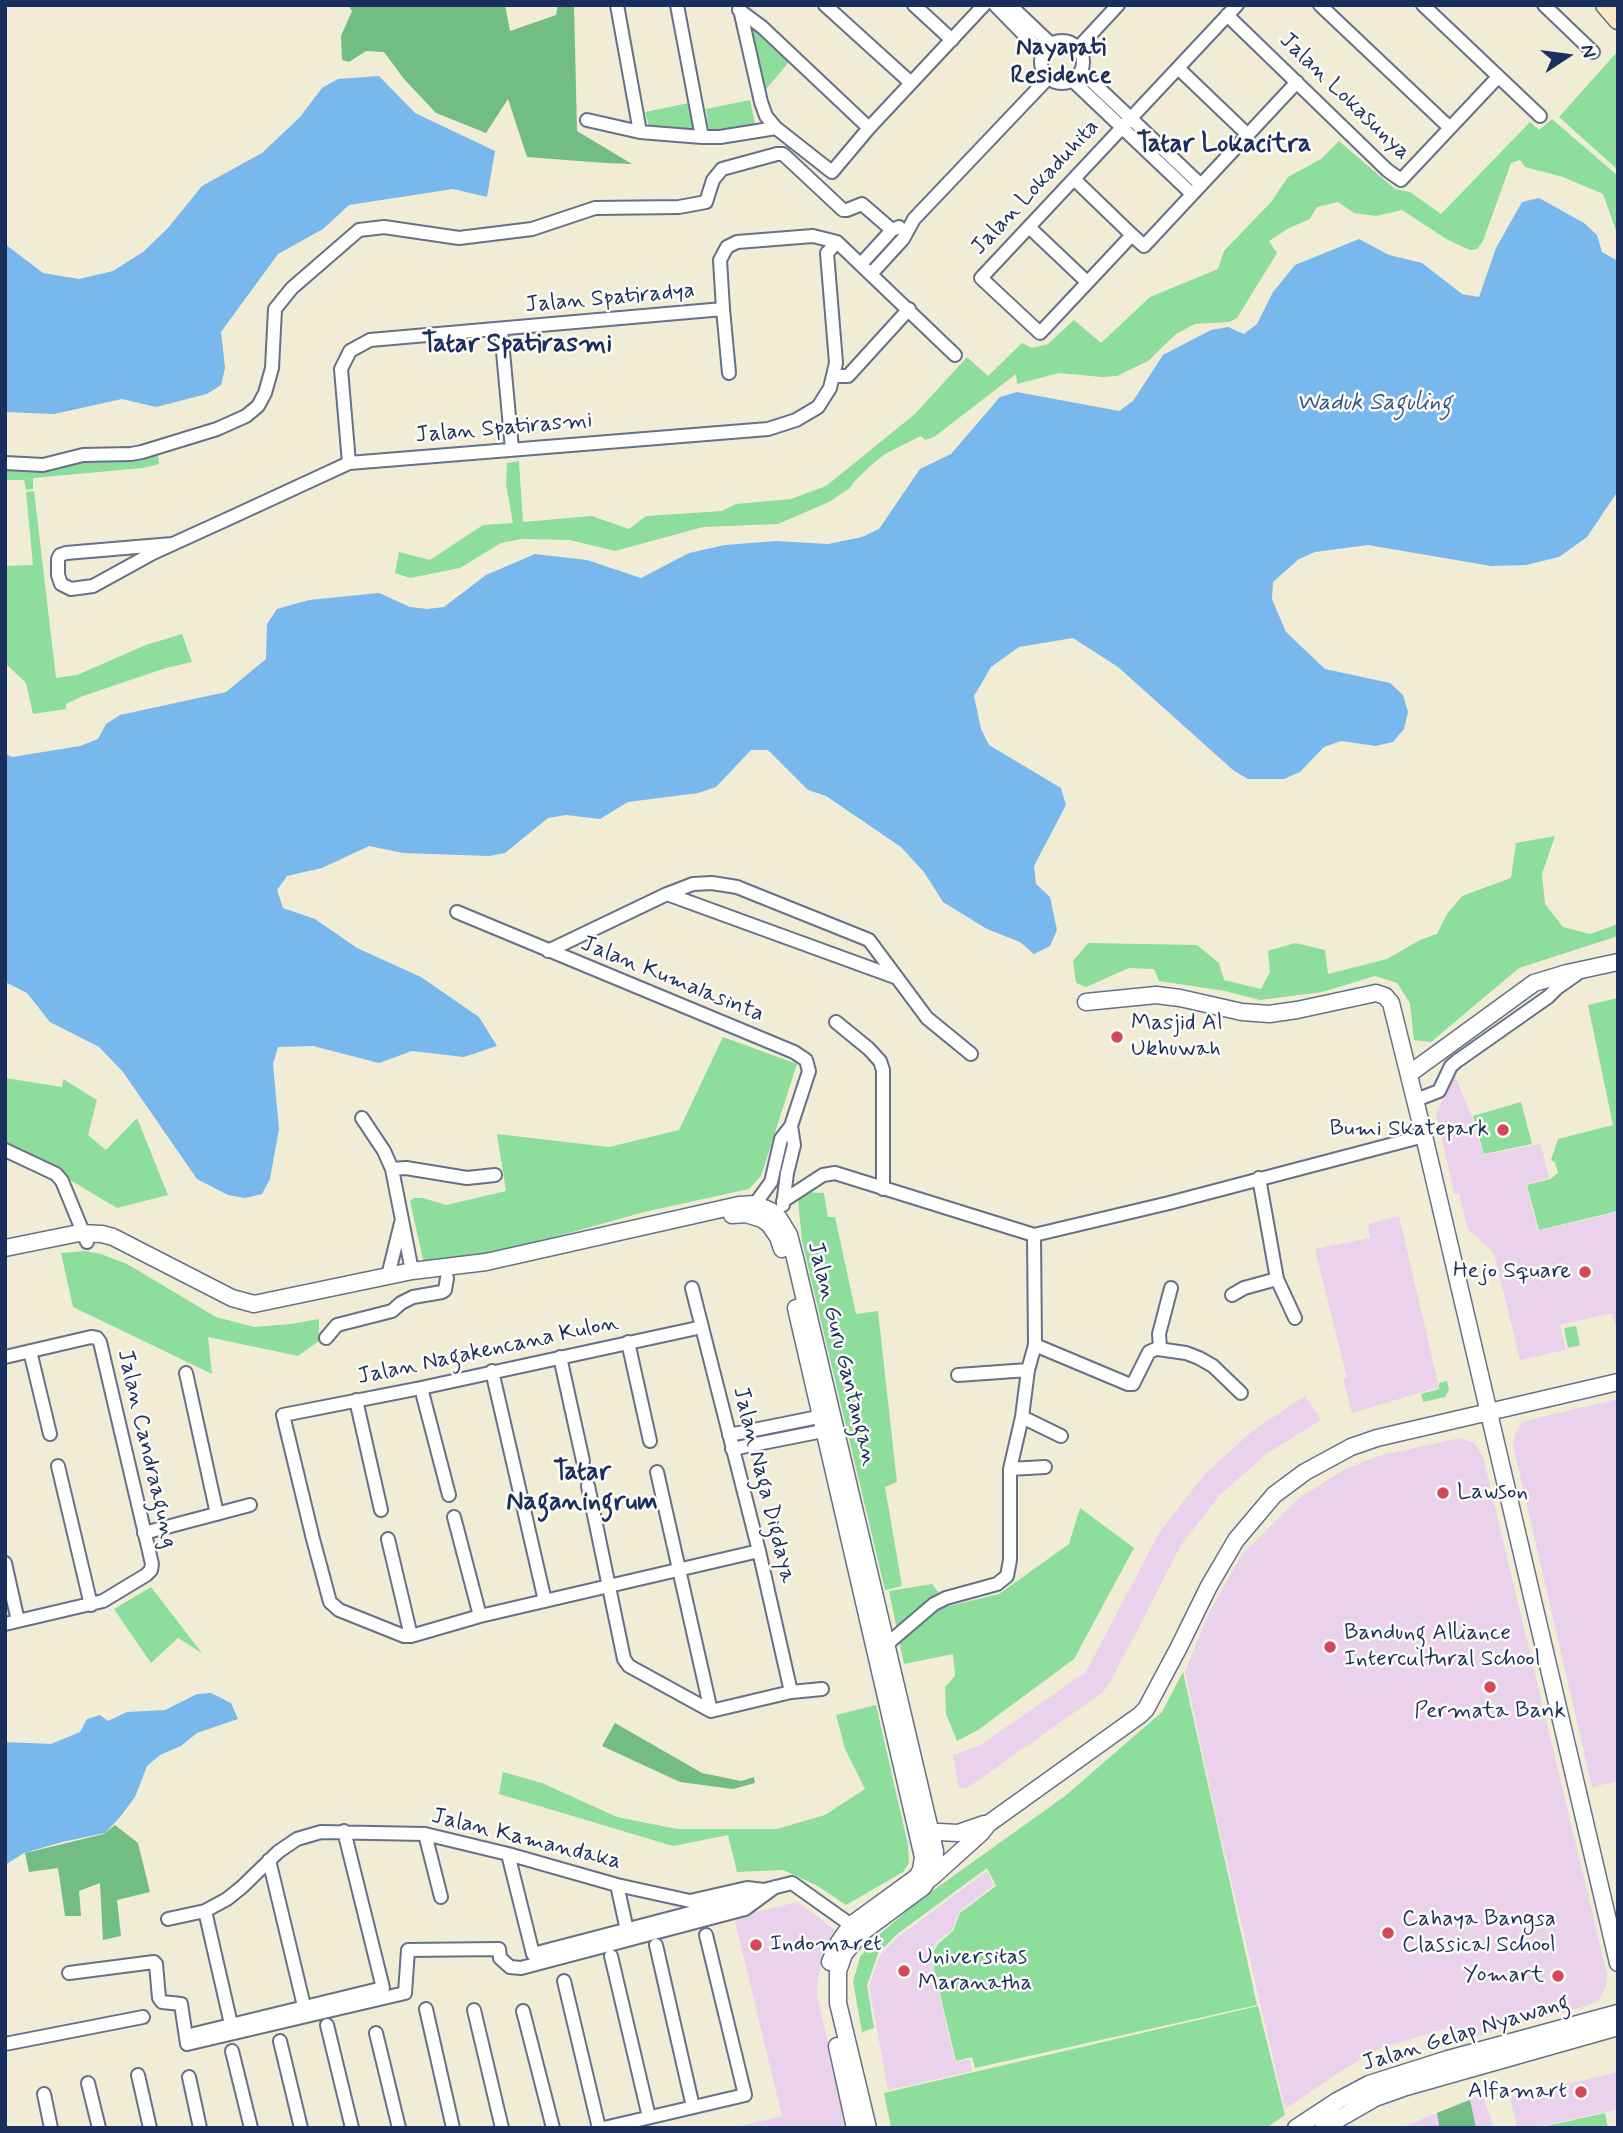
<!DOCTYPE html>
<html>
<head>
<meta charset="utf-8">
<style>
  body { margin:0 }
  #map { position:relative; width:1623px; height:2133px; overflow:hidden; background:#f1ecd6; font-family:Mynerve,sans-serif }
  canvas { display:block }
  .frame { position:absolute; inset:0; border:7px solid #1b2f5e; pointer-events:none }
  .north { position:absolute; left:1532px; top:21px; width:70px; height:70px; -webkit-text-stroke:5px #fdfcf7; paint-order:stroke; rotate:77deg; font-size:19px; font-weight:700; line-height:28px; text-align:center; color:#1b2f5e }
  .north::after { content:''; display:block; margin:auto; width:24px; height:32px; background:#1b2f5e; clip-path:polygon(50% 0,100% 100%,50% 72%,0 100%) }
</style>
</head>
<body>
<div id="map">
<canvas width="1623" height="2133"></canvas>
<div class="frame"></div>
<div class="north">N</div>
</div>
<script>
const context = document.querySelector('canvas').getContext('2d');
context.lineJoin = 'round';
function paint(path, color) { context.fillStyle = color; context.fill(path, 'evenodd'); }
const poly = rows => new Path2D(rows.map(r => 'M' + r).join(''));
function strokePath(path, color, width, dash) { context.strokeStyle = color; context.lineWidth = width; context.lineCap = dash ? 'butt' : 'round'; context.setLineDash(dash || []); context.stroke(path); }
function label(font, color, halo, rows, align = 'center') {
  context.font = font + ' Mynerve,sans-serif'; context.lineWidth = 5; context.setLineDash([]); context.textBaseline = 'middle'; context.strokeStyle = halo; context.fillStyle = color; for (const [text, x, y, turn = 0] of rows) {
    context.save(); context.translate(x, y); context.rotate((+turn || 0) * Math.PI / 180); context.textAlign = isNaN(turn) ? turn : align; if (halo) context.strokeText(text, 0, 0); context.fillText(text, 0, 0); context.restore();
  }
}
paint(poly([
  [1454,1073,1471,1115,1484,1155,1541,1144,1549,1178,1526,1184,1538,1231,1618,1212,1618,1335,1612,1313,1560,1325,1566,1350,1520,1360,1494,1253,1468,1229,1459,1194,1454,1193,1436,1114],
  [1399,1216,1439,1387,1352,1413,1343,1379,1347,1378,1315,1249,1370,1238,1368,1224],
  [1305,1396,1321,1420,1266,1454,1219,1496,1181,1545,1111,1681,1103,1692,966,1789,959,1787,953,1755,979,1746,1086,1672,1159,1533,1204,1475,1251,1432],
  [1618,1399,1618,1781,1592,1787,1513,1445,1515,1434,1521,1423,1529,1420],
  [1460,1438,1474,1443,1483,1457,1607,1974,1606,1987,1599,2000,1586,2006,1530,2022,1458,2041,1448,2028,1378,2049,1344,2069,1285,2109,1218,1824,1185,1672,1208,1615,1242,1554,1298,1499,1342,1471,1378,1456],
  [987,1871,994,1885,959,1912,952,1930,937,1941,930,1955,955,2062,970,2060,972,2071,888,2090,869,1986,880,1956,898,1937],
  [798,1902,835,1930,826,1945,818,1977,817,1995,848,2128,732,2128,782,2116,734,1917],
  [1618,2072,1618,2109,1533,2128,1517,2128,1510,2097],
  [1482,2094,1494,2128,1401,2128]
]), '#ead1ec');
paint(poly([
  [750,24,789,62,762,94,752,37],
  [1618,51,1618,170,1559,117],
  [750,100,755,123,753,126,713,131,709,130,706,109],
  [689,103,695,130,649,127,645,112],
  [1552,119,1618,176,1618,236,1603,194,1563,177,1525,167,1520,160,1511,163,1483,241,1477,249,1470,250,1448,240,1402,210,1376,216,1354,213,1338,202,1317,207,1310,219,1289,228,1269,241,1277,253,1237,318,1229,322,1195,324,1176,334,1148,361,1117,376,1102,377,1059,373,1017,384,1016,374,934,437,925,440,921,436,885,454,869,467,854,482,850,488,829,502,778,524,703,527,615,551,570,540,522,539,501,543,460,568,410,578,395,573,399,552,430,560,483,525,513,523,506,484,507,463,519,461,523,522,592,516,629,529,646,516,722,511,736,504,791,499,826,486,915,414,967,357,988,376,1022,343,1032,348,1048,344,1074,320,1101,343,1150,297,1218,269,1224,251,1271,202,1288,177,1321,159,1339,141,1395,189,1410,192,1441,214,1530,122,1539,130],
  [158,451,159,464,143,468,33,478,33,489,26,490,24,480,5,480,5,470,22,471,38,470,80,461],
  [34,491,56,678,77,675,146,645,182,634,192,662,166,668,83,696,66,704,66,709,33,714,26,683,5,663,5,566,33,565,26,492],
  [1555,836,1542,874,1545,904,1563,927,1590,934,1618,924,1618,936,1519,968,1431,1042,1414,1040,1410,1003,1397,983,1375,976,1322,992,1260,1000,1225,991,1159,981,1154,969,1129,968,1086,987,1076,983,1073,961,1088,943,1197,945,1219,963,1224,980,1261,989,1270,972,1268,951,1295,943,1325,950,1328,974,1387,959,1420,940,1437,934,1447,914,1462,896,1511,878,1516,843],
  [1618,998,1618,1211,1539,1230,1527,1185,1550,1179,1558,1173,1555,1162,1551,1160,1558,1139,1613,1125,1588,1005],
  [723,1037,797,1064,761,1176,749,1189,644,1212,505,1251,424,1264,410,1201,414,1198,423,1198,446,1205,506,1191,497,1134,609,1147,679,1130],
  [5,1078,62,1087,63,1079,97,1100,88,1135,106,1150,137,1118,168,1195,117,1208,65,1177,5,1148],
  [1521,1102,1532,1144,1484,1154,1473,1116],
  [805,1192,824,1193,828,1217,835,1217,856,1314,878,1311,897,1482,885,1487,902,1586,885,1590,802,1241,798,1199],
  [86,1251,101,1254,127,1264,216,1317,254,1327,290,1324,319,1319,319,1341,298,1356,208,1337,212,1374,73,1307,61,1253],
  [1576,1326,1580,1345,1568,1348,1564,1328],
  [1447,1381,1449,1390,1445,1397,1423,1402,1421,1394,1439,1389,1439,1383],
  [1080,1508,1134,1548,1074,1659,978,1730,957,1741,946,1714,945,1687,955,1676,953,1654,904,1664,889,1591,932,1584,949,1606,999,1594,1069,1544],
  [151,1587,202,1653,178,1638,151,1663,114,1609],
  [1183,1672,1257,2005,975,2068,972,2057,956,2061,931,1956,938,1944,953,1931,960,1913,996,1886,987,1868,896,1935,878,1954,867,1985,874,2028,862,2032,853,1982,860,1957,873,1940,917,1902,1065,1796,1162,1712],
  [876,1705,908,1845,909,1863,903,1872,846,1905,816,1885,783,1870,737,1872,728,1835,673,1846,499,1794,503,1772,542,1783,617,1817,677,1829,777,1829,825,1815,865,1789,845,1749,836,1715],
  [1258,2006,1285,2115,1266,2128,891,2128,884,2093],
  [1605,2113,1608,2128,1538,2128]
]), '#8dde9d');
paint(poly([
  [348,5,505,5,510,31,556,15,558,5,574,5,577,131,632,164,605,163,527,157,508,99,486,133,436,113,404,79,384,52,366,51,349,62,342,60,341,36,352,11],
  [615,1723,702,1773,741,1781,754,1777,755,1783,733,1789,680,1782,602,1746],
  [115,1825,138,1843,150,1892,117,1900,121,1936,103,1940,100,1883,79,1891,81,1916,65,1916,58,1868,29,1872,25,1853,104,1834],
  [1470,2100,1476,2128,1438,2128,1439,2124,1437,2113]
]), '#72bd84');
paint(poly([
  [379,76,415,113,495,151,487,197,453,189,349,205,323,229,278,254,221,332,225,368,221,385,207,394,156,407,122,399,54,414,5,412,5,244,43,273,79,279,113,271,143,252,168,228,202,186,262,153,300,117,322,88,338,79],
  [1539,198,1584,223,1597,235,1602,252,1618,261,1618,491,1587,537,1559,557,1526,565,1491,566,1368,545,1315,552,1299,559,1273,582,1272,599,1286,632,1325,669,1390,683,1403,695,1408,712,1404,729,1393,742,1376,746,1341,741,1324,747,1300,772,1284,779,1248,779,1233,770,1118,667,1073,638,1019,647,991,667,974,696,981,729,989,745,1061,788,1066,805,1034,866,1036,884,1050,897,1057,930,1050,946,1034,954,1020,942,987,929,943,902,924,872,901,847,826,796,808,790,768,750,751,750,716,787,698,793,628,802,600,819,566,815,548,818,505,853,489,856,403,853,369,846,322,868,287,876,277,890,283,908,315,919,357,948,421,977,479,1017,497,1046,464,1057,412,1051,379,1063,313,1046,278,1047,273,1064,279,1129,270,1179,262,1194,245,1198,228,1195,197,1179,123,1072,99,1047,50,1022,27,993,5,982,5,754,12,757,80,746,98,739,106,724,120,715,226,692,266,659,267,624,277,609,309,600,379,593,410,607,427,609,444,607,486,575,535,554,587,560,641,578,689,553,725,545,776,541,828,544,862,537,879,529,920,469,951,454,1000,397,1017,392,1119,411,1133,401,1163,355,1211,330,1228,327,1244,334,1257,324,1273,292,1295,265,1359,239,1389,255,1422,263,1462,294,1479,297,1496,248,1522,202],
  [211,1693,231,1703,238,1719,197,1733,181,1746,160,1755,147,1766,135,1797,120,1817,105,1833,62,1842,24,1853,5,1865,5,1742,51,1744,80,1732,87,1719,100,1715,108,1721,127,1712,165,1710,197,1694]
]), '#78b8ec');
const minor = poly([
  [617,5,640,132],
  [677,5,702,137],
  [739,5,761,102,766,116,776,128,832,172,869,128,984,5],
  [825,5,911,83],
  [914,5,952,40],
  [995,5,1043,54],
  [1010,5,1051,44],
  [1237,5,981,278,1040,333,1132,235,1144,246,1297,82],
  [1320,5,1450,128],
  [1423,5,1540,116],
  [1544,5,1593,52],
  [739,10,762,27,869,128],
  [1227,15,1387,170,1401,180,1498,77],
  '1041 62a21 21 0 1 1 42 0a21 21 0 1 1-42 0Z',
  [1078,48,1118,5],
  [1178,68,1248,135],
  [1082,72,1201,185],
  [1073,81,1192,194],
  [587,120,640,132,702,137,720,137,776,128],
  [1074,179,1132,235],
  [1029,227,1087,282],
  [861,264,892,230,899,227],
  [871,274,903,239,914,219,1048,78],
  [723,309,729,373],
  [501,330,512,449],
  [833,376,848,376,909,309],
  [5,463,43,465,83,455,131,454,142,452,217,429,246,416,258,406,265,393,272,368,275,309,292,288,359,230,384,227,459,238,532,229,595,208,679,207,706,202,713,180,722,169,777,154,783,154,843,210,847,210,862,204,892,230],
  [349,463,341,369,350,351,370,340,723,309,720,260,727,247,737,242,813,236,837,242,955,355],
  [172,544,66,553,60,555,58,559,58,575,61,584,71,589,93,586,153,553,232,517,349,463,768,429,796,420,818,407,830,388,836,363,827,253,837,242],
  [667,894,895,977],
  [457,912,794,1052,806,1060,809,1071,791,1126,781,1139,771,1182,755,1204,754,1210],
  [548,951,667,894,693,884,712,883,737,887,869,940,927,1018,971,1054],
  [836,1022,869,1049,880,1061,883,1070,883,1189],
  [1416,1100,1439,1091,1451,1066,1457,1061,1548,997,1557,988,1577,974],
  [362,1118,384,1151,392,1169,412,1271],
  [5,1150,56,1174,62,1181,87,1242],
  [392,1169,406,1168,467,1178,495,1175],
  [1259,1178,1277,1279,1295,1318],
  [783,1201,823,1175,835,1173,1034,1235],
  [783,1205,787,1173,794,1145,791,1126],
  [388,1276,401,1223],
  [692,1288,759,1551,791,1692],
  [1232,1295,1244,1288,1277,1279],
  [702,1327,421,1388,283,1415,313,1539,330,1602,339,1610,404,1636,411,1636,480,1616,759,1551],
  [326,1338,337,1325,392,1311,401,1303,413,1297,442,1292,445,1290,447,1278],
  [628,1342,650,1441],
  [1035,1345,1128,1384,1133,1384,1149,1352,1160,1347,1159,1334,1171,1288],
  [1158,1349,1186,1353,1199,1358,1213,1366,1241,1393],
  [30,1351,50,1434],
  [5,1357,91,1337,97,1338,100,1342,152,1564,151,1570,146,1575,103,1601,5,1624],
  [560,1357,583,1461],
  [492,1371,545,1601],
  [186,1373,217,1514],
  [958,1375,1028,1370],
  [421,1388,449,1495],
  [356,1400,381,1510],
  [1022,1417,1061,1436],
  [729,1435,828,1415],
  [732,1449,833,1429],
  [58,1466,91,1605],
  [1010,1469,1045,1467],
  [657,1472,711,1711],
  [588,1486,624,1659,629,1666,711,1711,791,1692,822,1689],
  [454,1517,480,1616],
  [144,1533,250,1505],
  [388,1539,411,1636],
  [5,1563,18,1621],
  [886,1645,934,1604,946,1598,997,1584,1007,1576,1010,1560,1010,1469,1022,1417,1028,1370,1035,1345,1034,1235,1169,1203,1424,1136],
  [425,1834,441,1897],
  [508,1854,533,1954,717,1906],
  [269,1860,304,2006],
  [617,1885,627,1930],
  [711,1905,717,1906,750,1899,764,1890,792,1883,851,1925],
  [205,1911,231,2024],
  [168,1919,205,1911,227,1899,242,1887,278,1852,297,1839,321,1832,425,1834,508,1854,617,1885,690,1901,747,1888,764,1890],
  [656,1945,693,2107],
  [611,1956,649,2117],
  [69,1973,154,1962,156,1964,159,1998,162,2002,181,2004,187,2044,405,1993,408,1950,499,1949,500,1958,510,1967,521,1968,745,1909,775,1887],
  [564,1981,599,2128],
  [426,2009,453,2128],
  [474,2010,502,2128],
  [523,2011,553,2128],
  [327,2025,352,2128],
  [376,2033,399,2128],
  [194,2034,383,1988,344,1831],
  [280,2041,301,2128],
  [5,2044,143,2017],
  [232,2051,251,2128],
  [138,2075,150,2128],
  [189,2077,200,2128],
  [88,2083,99,2128],
  [44,2094,51,2128],
  [604,2128,745,2095,706,1935]
]);
const tertiary = poly([
  [1086,1002,1156,995,1180,998,1242,1012,1269,1014,1297,1010,1376,993,1385,996,1391,1003,1424,1136,1618,1963],
  [1409,1074,1534,983,1567,973,1618,962],
  [732,1215,746,1214,762,1219,769,1224,778,1237,782,1249],
  [5,1248,79,1233,102,1234,113,1237,232,1298,254,1304,412,1271,486,1262,739,1205,755,1204,771,1211,778,1217,789,1235,795,1258,935,1851,934,1871,923,1887,861,1933,844,1954,838,1971,838,2003,868,2128],
  [796,1308,923,1857,921,1870,917,1877,851,1925,839,1942,830,1962],
  [920,1831,958,1833,984,1824],
  [931,1878,981,1833,988,1824,1140,1715,1146,1709,1179,1647,1209,1586,1236,1540,1274,1495,1305,1472,1351,1447,1377,1438,1618,1382],
  [837,2046,855,2128],
  [1296,2128,1337,2101,1369,2084,1448,2059,1618,2013],
  [1323,2128,1375,2098,1406,2087,1618,2027]
]);
const secondary = poly([
  [1605,5,1618,20]
]);
strokePath(minor, '#667188', 16);
strokePath(tertiary, '#667188', 19);
strokePath(secondary, '#667188', 21);
strokePath(minor, '#fff', 12);
strokePath(tertiary, '#fff', 16);
strokePath(secondary, '#f7e9c3', 18);
for (const [x, y, r, color] of [
  [1117,1037,7,"#d1495b"],
  [1503,1130,7,"#d1495b"],
  [1585,1272,7,"#d1495b"],
  [1443,1493,7,"#d1495b"],
  [1330,1647,7,"#d1495b"],
  [1490,1687,7,"#d1495b"],
  [1388,1933,7,"#d1495b"],
  [756,1945,7,"#d1495b"],
  [904,1971,7,"#d1495b"],
  [1558,1976,7,"#d1495b"],
  [1581,2092,7,"#d1495b"]
]) { const dot = new Path2D(); dot.arc(x, y, r, 0, 2 * Math.PI); context.fillStyle = color; context.fill(dot); strokePath(dot, '#fdfcf7', 2.5); }
label('23px', '#1b2f5e', '#fdfcf7', [
  ["Jalan Lokasunya",1344,97,44],
  ["Jalan Lokaduhita",1036,188,-47],
  ["Jalan Spatiradya",610,299,-5],
  ["Jalan Spatirasmi",504,429,-5],
  ["Jalan Kumalasinta",672,980,22],
  ["Jalan Nagakencana Kulon",488,1351,-12],
  ["Jalan Guru Gantangan",841,1354,76],
  ["Jalan Candraagung",146,1449,77],
  ["Jalan Naga Digdaya",763,1485,76],
  ["Jalan Kamandaka",526,1840,14],
  ["Jalan Gelap Nyawang",1466,2034,-17]
]);
label('23px', '#1b2f5e', '#fdfcf7', [
  ["Masjid Al",1131,1024],
  ["Ukhuwah",1131,1050],
  ["Bumi Skatepark",1489,1130,"right"],
  ["Hejo Square",1571,1272,"right"],
  ["Lawson",1457,1493],
  ["Bandung Alliance",1344,1634],
  ["Intercultural School",1344,1660],
  ["Permata Bank",1490,1712,"center"],
  ["Cahaya Bangsa",1402,1920],
  ["Classical School",1402,1946],
  ["Indomaret",770,1945],
  ["Universitas",918,1958],
  ["Maranatha",918,1984],
  ["Yomart",1544,1976,"right"],
  ["Alfamart",1567,2092,"right"]
], 'left');
label('bold 24px', '#1b2f5e', '#fdfcf7', [
  ["Nayapati",1061,49],
  ["Residence",1061,77]
]);
label('italic 24px', '#375889', '#fdfcf7', [
  ["Waduk Saguling",1374,404]
]);
label('bold 26px', '#1b2f5e', '#fdfcf7', [
  ["Tatar Lokacitra",1224,146],
  ["Tatar Spatirasmi",517,346],
  ["Tatar",582,1474],
  ["Naganingrum",582,1504]
]);
</script>
</body>
</html>
